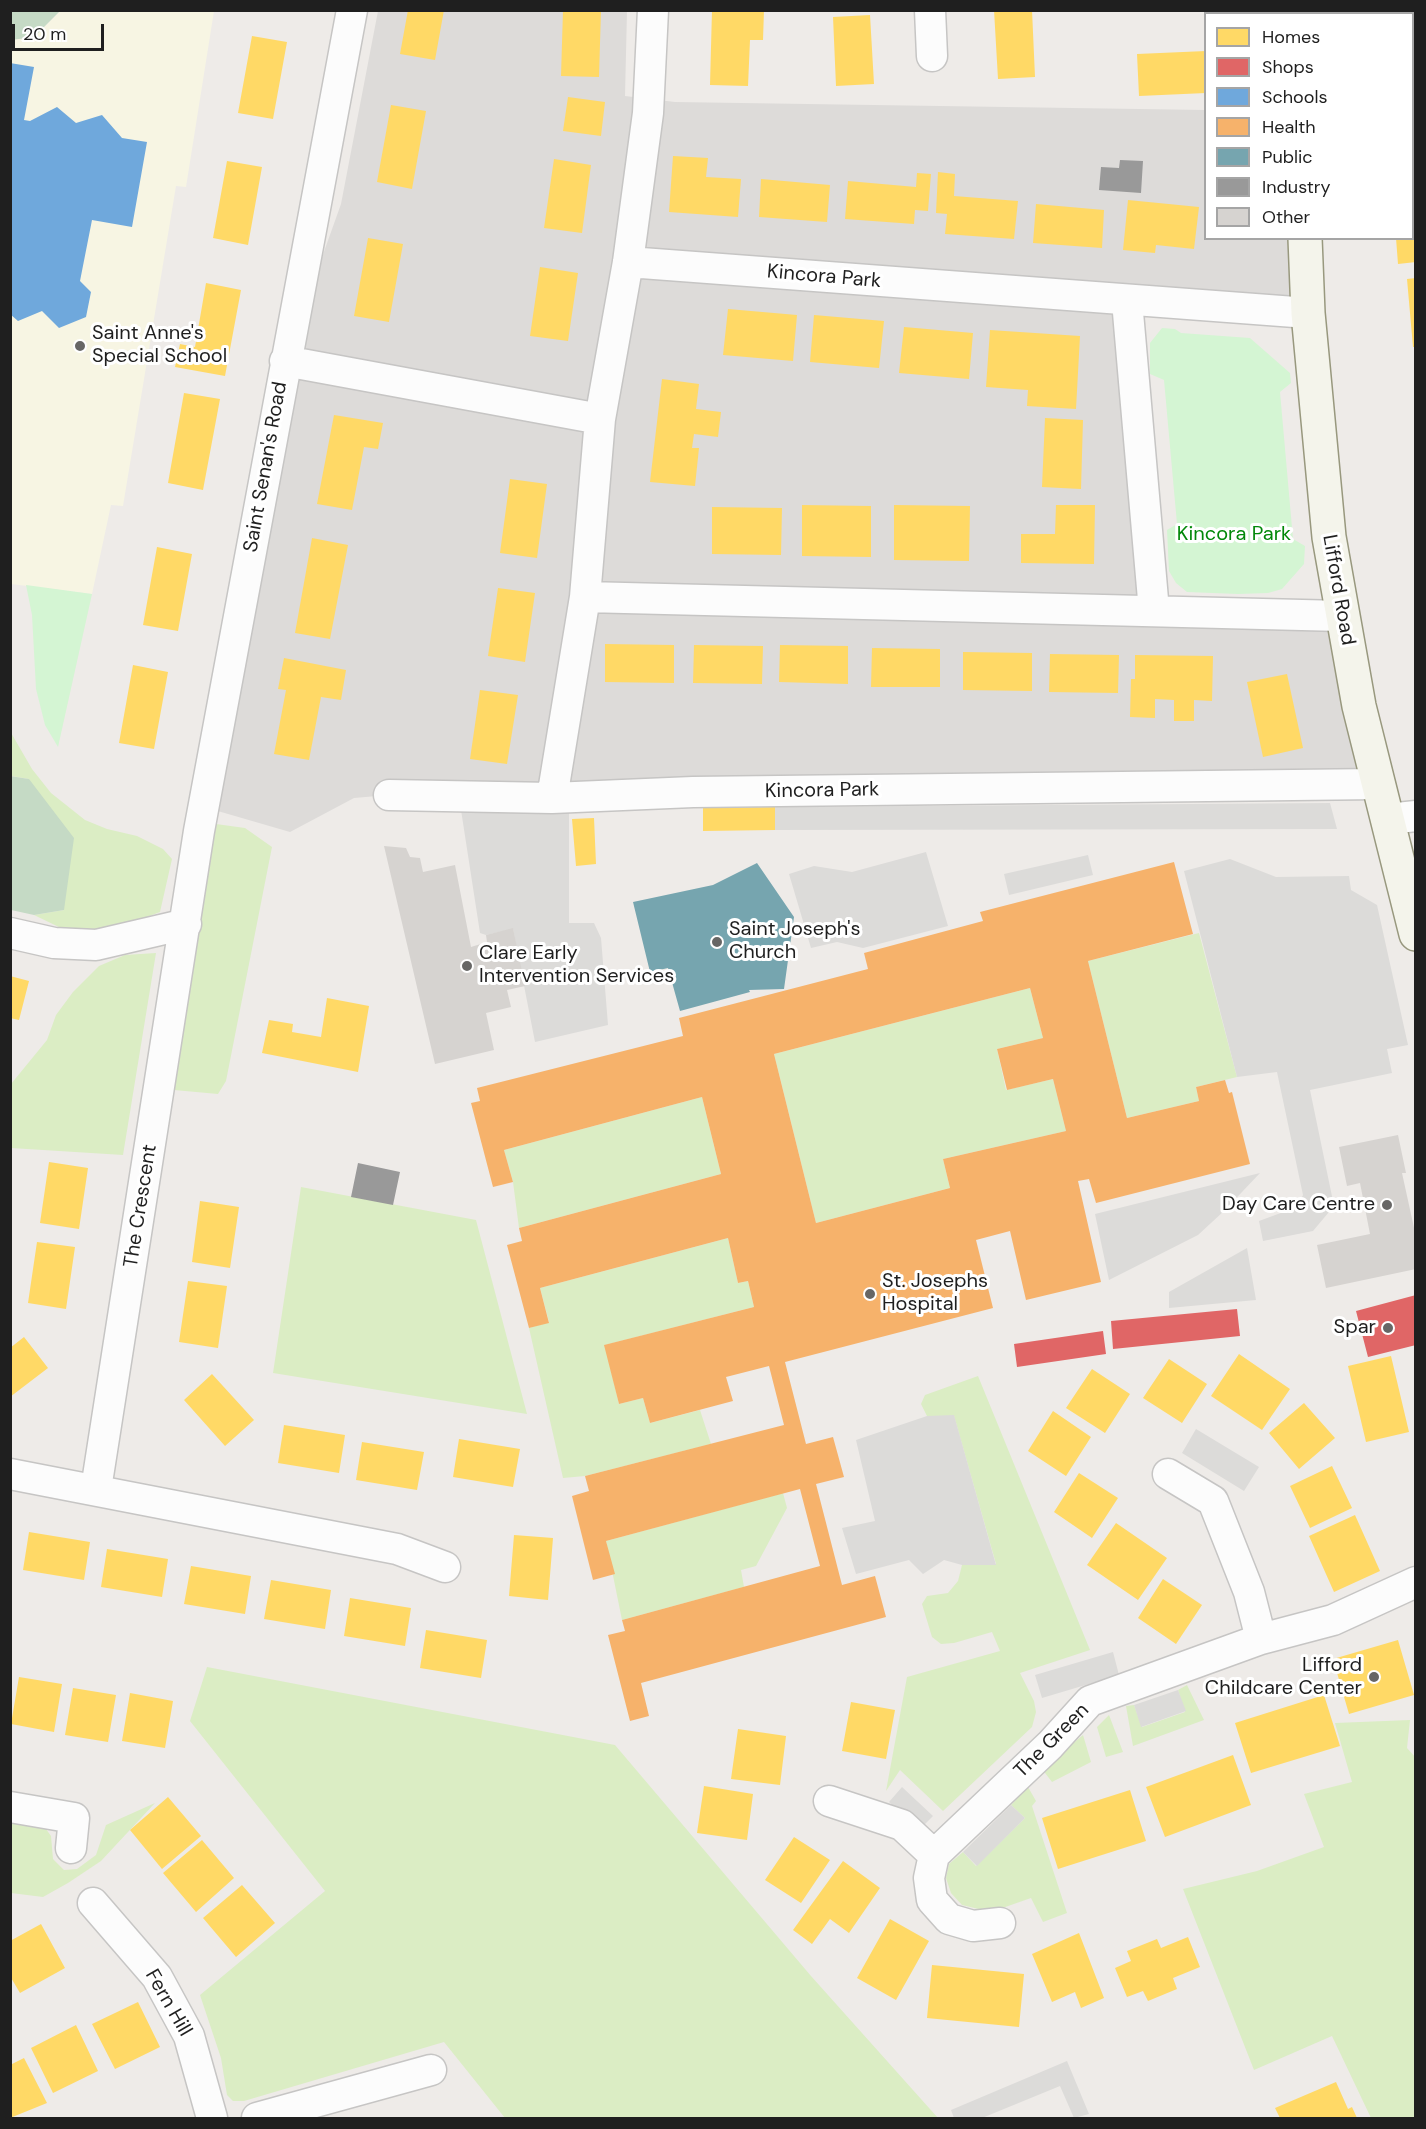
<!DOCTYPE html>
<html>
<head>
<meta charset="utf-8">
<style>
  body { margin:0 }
  #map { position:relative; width:1426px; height:2129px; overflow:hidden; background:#eeebe8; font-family:"DM Sans",sans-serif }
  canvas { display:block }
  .frame { position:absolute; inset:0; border:12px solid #1f1f1f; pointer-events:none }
  .legend { position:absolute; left:1204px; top:12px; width:210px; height:228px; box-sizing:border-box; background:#fff; border:2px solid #a5a5a5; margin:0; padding:8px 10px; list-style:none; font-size:18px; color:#1f1f1f }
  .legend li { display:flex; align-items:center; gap:12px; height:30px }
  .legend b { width:30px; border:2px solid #a5a5a5 }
  .scale { position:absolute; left:12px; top:24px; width:92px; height:27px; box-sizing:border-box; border:3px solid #1f1f1f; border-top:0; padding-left:8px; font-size:18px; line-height:21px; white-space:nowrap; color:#1f1f1f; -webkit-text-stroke:4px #fff; paint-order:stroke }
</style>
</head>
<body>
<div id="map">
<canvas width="1426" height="2129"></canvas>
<div class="frame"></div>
<ul class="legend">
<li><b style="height:16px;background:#ffd966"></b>Homes</li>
<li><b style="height:16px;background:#e06666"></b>Shops</li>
<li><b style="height:16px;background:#6fa8dc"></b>Schools</li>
<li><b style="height:16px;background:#f6b26b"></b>Health</li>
<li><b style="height:16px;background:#76a5af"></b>Public</li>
<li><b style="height:16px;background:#999"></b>Industry</li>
<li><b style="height:16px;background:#d6d3d0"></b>Other</li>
</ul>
<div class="scale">20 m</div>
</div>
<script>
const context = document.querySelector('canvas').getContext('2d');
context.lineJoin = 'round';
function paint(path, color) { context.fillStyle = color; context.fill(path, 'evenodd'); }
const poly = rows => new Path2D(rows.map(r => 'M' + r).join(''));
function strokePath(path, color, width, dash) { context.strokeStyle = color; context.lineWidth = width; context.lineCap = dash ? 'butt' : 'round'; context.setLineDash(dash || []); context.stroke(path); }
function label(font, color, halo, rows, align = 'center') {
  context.font = font + ' "DM Sans",sans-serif'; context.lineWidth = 6; context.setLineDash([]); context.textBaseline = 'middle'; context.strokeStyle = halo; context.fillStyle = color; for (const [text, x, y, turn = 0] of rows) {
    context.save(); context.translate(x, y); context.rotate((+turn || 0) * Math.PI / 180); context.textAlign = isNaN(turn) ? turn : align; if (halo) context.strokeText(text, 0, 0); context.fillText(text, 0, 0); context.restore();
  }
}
paint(poly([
  [378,11,627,11,625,96,675,102,1205,110,1206,238,1305,239,1308,313,1128,301,1154,611,1342,616,1379,784,389,795,354,798,290,832,204,807,285,361,341,204]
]), '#dddbd9');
paint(poly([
  [60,11,214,11,186,187,176,186,123,506,111,505,92,594,11,584,10,40,34,37]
]), '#f7f5e3');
paint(poly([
  [10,731,32,769,51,793,85,820,107,829,137,836,163,849,172,859,160,912,123,926,96,930,63,929,34,915,64,910,29,779,11,776],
  [216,824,245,828,272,847,226,1081,218,1094,174,1090],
  [1199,933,1237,1077,1196,1087,1199,1101,1127,1118,1088,961],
  [156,953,123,1155,11,1148,11,1084,47,1040,56,1015,73,992,99,966,125,955],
  [1030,988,1043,1038,997,1049,1006,1090,1053,1079,1066,1131,943,1159,950,1188,816,1223,774,1054],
  [702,1097,721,1174,519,1228,513,1182,504,1150],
  [301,1187,476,1220,527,1414,273,1373],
  [728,1238,738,1283,748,1281,754,1307,605,1345,619,1404,643,1398,650,1423,700,1410,711,1444,585,1476,563,1478,529,1328,549,1322,540,1288],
  [978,1376,1090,1650,1020,1673,1034,1701,1036,1712,1032,1727,943,1811,900,1770,886,1791,907,1677,1000,1651,992,1632,954,1643,941,1644,932,1637,922,1604,927,1596,948,1593,958,1581,962,1565,996,1564,954,1416,927,1416,921,1404,925,1395],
  [783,1493,787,1508,756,1566,741,1570,744,1587,622,1620,606,1541],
  [207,1667,615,1745,811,1976,938,2118,505,2118,444,2042,244,2101,233,2101,227,2095,221,2058,200,1995,325,1891,190,1721],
  [1187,1685,1204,1720,1133,1746,1126,1706,1134,1705,1142,1727,1185,1712,1178,1690],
  [1109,1715,1123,1752,1106,1757,1097,1727],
  [1410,1720,1407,1748,1416,1758,1415,2118,1371,2118,1332,2036,1254,2070,1183,1889,1257,1871,1324,1847,1304,1794,1352,1782,1335,1723],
  [1083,1735,1091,1762,1052,1782,1042,1769],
  [1028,1787,1036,1801,1032,1806,1067,1913,1043,1922,1031,1898,991,1912,962,1905,951,1893,946,1878,949,1864,963,1852,976,1866,1025,1818,1011,1805],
  [155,1803,101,1861,68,1883,43,1897,11,1893,11,1819,43,1825,51,1836,53,1859,64,1870,77,1869,96,1855,106,1825]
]), '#dbedc4');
paint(poly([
  [10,11,11,10,60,11,34,37,11,40],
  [10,776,29,779,74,838,64,910,34,915,11,910]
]), '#c5dac5');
paint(poly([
  [1162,328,1175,329,1181,333,1250,338,1290,373,1291,383,1280,392,1293,539,1305,546,1304,564,1282,589,1268,593,1238,594,1187,592,1176,583,1169,571,1167,530,1177,524,1164,380,1150,374,1150,343],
  [26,585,92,594,58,747,45,725,36,689,32,615]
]), '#d4f5d3');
paint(poly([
  [1330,803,1337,829,775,830,775,807],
  [461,810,569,810,569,923,594,923,601,938,608,1025,535,1042,513,929,486,935,480,933],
  [926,852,948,926,863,948,837,942,811,948,789,874,814,866,852,872],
  [1088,855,1093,875,1009,895,1004,874],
  [1230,859,1276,877,1349,876,1351,890,1377,905,1408,1045,1387,1049,1392,1073,1310,1090,1334,1206,1313,1231,1263,1241,1259,1221,1297,1207,1303,1195,1277,1072,1237,1077,1184,871],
  [1260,1173,1224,1211,1198,1235,1109,1280,1095,1214],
  [1247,1248,1256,1300,1169,1308,1169,1292],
  [954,1415,996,1565,962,1565,944,1560,923,1574,909,1560,856,1574,842,1528,875,1521,856,1440,927,1416],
  [1196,1429,1259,1467,1244,1491,1182,1453],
  [1113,1652,1119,1675,1042,1698,1035,1675],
  [1178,1690,1186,1711,1141,1727,1134,1705],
  [902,1787,933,1816,919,1830,889,1802],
  [1011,1805,1025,1818,977,1866,963,1852],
  [1067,2061,1089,2114,1074,2118,1060,2086,982,2118,954,2118,951,2110]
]), '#dcdbd9');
paint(poly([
  [408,10,444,10,435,60,400,54],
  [563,10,601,10,599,77,561,76],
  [712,10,764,10,763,40,750,40,748,86,710,85],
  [994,10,1032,10,1035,77,998,79],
  [1221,10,1263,10,1263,14,1221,13],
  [1389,10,1416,10,1416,32,1413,32,1413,14,1389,14],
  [870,15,874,84,836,86,833,17],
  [252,36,287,42,273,119,238,113],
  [1413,38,1416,38,1416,106,1413,106],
  [1206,51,1206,93,1139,96,1137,54],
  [568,97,605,102,601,136,563,131],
  [391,105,426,111,412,189,377,182],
  [1416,118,1416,187,1413,187,1413,119],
  [673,156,708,158,706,177,741,179,738,217,669,212],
  [554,159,591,165,582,233,544,228],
  [227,161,262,167,248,245,213,238],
  [938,172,955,174,954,196,1018,201,1014,239,945,234,947,214,936,213],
  [917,173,931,174,928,211,915,210,914,224,845,219,848,181,916,187],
  [761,179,830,185,827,222,759,217],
  [1413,194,1416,194,1416,262,1398,264,1396,238,1413,238],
  [1128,200,1199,207,1194,249,1156,245,1155,253,1123,250],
  [1036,204,1104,210,1102,248,1033,243],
  [368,238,403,244,389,322,354,316],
  [540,267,578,273,568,341,530,336],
  [1416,278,1416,347,1413,347,1407,279],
  [206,283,241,290,225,376,175,367,180,344,195,347],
  [728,309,797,315,793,361,723,355],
  [814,315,884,321,879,368,810,362],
  [904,327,973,333,969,379,899,373],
  [990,330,1080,336,1076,409,1027,406,1028,390,986,387],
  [662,379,699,384,696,409,721,412,718,437,694,434,692,448,699,448,695,486,650,482],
  [184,393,220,399,203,490,168,483],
  [334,415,383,423,378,449,364,447,352,510,317,504],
  [1045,418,1083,420,1081,489,1042,487],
  [510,479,547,484,537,558,500,553],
  [802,505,871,506,871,557,802,556],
  [894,505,970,506,969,561,894,560],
  [1056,505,1095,505,1094,564,1021,563,1021,534,1055,534],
  [712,507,782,508,781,555,712,554],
  [312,538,348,545,330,639,295,633],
  [157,547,192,554,178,631,143,625],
  [498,588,535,593,525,662,488,656],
  [605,644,674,645,674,683,605,682],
  [694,645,763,646,762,684,693,683],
  [780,645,848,646,848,684,779,682],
  [872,648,940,649,940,687,871,687],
  [963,652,1032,653,1032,691,963,690],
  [1050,654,1119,655,1118,693,1049,692],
  [1135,655,1213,656,1212,701,1194,700,1194,721,1174,721,1174,700,1155,699,1155,718,1130,717,1131,679,1135,679],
  [284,658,346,670,341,700,321,697,309,760,274,754,286,690,278,689],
  [133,665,168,672,154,749,119,743],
  [1287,674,1303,748,1263,757,1247,682],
  [480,690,518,695,507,764,470,759],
  [775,807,775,830,703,831,703,808],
  [594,818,596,864,576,866,572,819],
  [10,976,29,981,19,1020,10,1018],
  [327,998,369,1006,358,1072,262,1053,269,1020,293,1024,292,1032,321,1037],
  [49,1162,88,1168,79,1229,40,1223],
  [200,1201,239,1207,230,1268,192,1262],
  [37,1242,75,1247,66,1309,28,1303],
  [188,1281,227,1286,218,1348,179,1342],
  [24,1337,48,1368,10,1397,10,1348],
  [1239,1354,1290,1389,1262,1430,1211,1396],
  [1391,1356,1409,1432,1366,1442,1348,1366],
  [1169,1359,1207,1384,1182,1423,1143,1398],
  [1092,1369,1130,1394,1105,1433,1066,1408],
  [212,1374,254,1420,225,1446,184,1400],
  [1304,1403,1335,1438,1299,1469,1269,1433],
  [1053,1411,1091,1437,1066,1476,1028,1451],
  [284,1425,345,1435,339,1473,278,1463],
  [459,1439,520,1449,513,1487,453,1477],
  [362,1442,424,1452,417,1490,356,1480],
  [1332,1466,1352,1508,1310,1528,1290,1486],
  [1079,1473,1118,1498,1092,1538,1054,1512],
  [1355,1515,1380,1571,1334,1592,1309,1536],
  [1116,1523,1167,1558,1138,1600,1087,1565],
  [29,1532,90,1542,84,1580,23,1570],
  [514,1535,553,1538,548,1600,509,1596],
  [107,1549,168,1559,162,1597,101,1587],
  [191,1566,251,1576,245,1614,184,1604],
  [1163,1579,1202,1605,1176,1644,1138,1618],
  [271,1580,331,1590,325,1629,264,1619],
  [350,1598,411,1608,405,1646,344,1636],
  [426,1630,487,1640,481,1678,420,1668],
  [1398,1640,1414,1695,1349,1714,1333,1659],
  [19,1677,62,1684,54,1732,11,1724],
  [73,1688,116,1695,108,1742,65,1735],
  [130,1693,173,1701,165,1748,122,1741],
  [1324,1695,1340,1746,1251,1773,1235,1723],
  [851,1702,895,1710,886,1759,842,1751],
  [738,1729,786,1736,780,1785,731,1779],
  [1233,1755,1251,1805,1165,1837,1146,1787],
  [704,1786,753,1794,747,1840,697,1833],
  [1130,1790,1146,1841,1058,1869,1042,1818],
  [168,1797,201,1836,162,1869,130,1830],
  [794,1837,830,1860,801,1903,765,1880],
  [202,1840,234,1878,196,1912,163,1873],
  [843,1861,880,1888,849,1933,830,1919,812,1944,793,1930],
  [242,1885,275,1923,236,1957,203,1918],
  [890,1919,929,1941,896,2000,857,1978],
  [41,1924,65,1968,20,1993,10,1976,10,1941],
  [1079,1933,1104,1998,1081,2008,1075,1992,1052,2002,1032,1954],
  [1188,1937,1200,1967,1173,1978,1177,1989,1148,2001,1143,1991,1127,1997,1115,1968,1131,1961,1127,1951,1157,1939,1161,1948],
  [932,1965,1024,1974,1019,2027,927,2018],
  [138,2002,160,2047,115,2069,92,2024],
  [76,2025,98,2071,53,2093,31,2048],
  [24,2058,47,2103,10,2118,10,2065],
  [1336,2082,1348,2109,1352,2107,1357,2118,1280,2118,1275,2108]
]), '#ffd966');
paint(poly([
  [1416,1295,1416,1345,1368,1357,1356,1311],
  [1237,1309,1240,1336,1113,1349,1111,1321],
  [1103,1331,1106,1354,1017,1367,1014,1344]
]), '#e06666');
paint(poly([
  [10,63,34,67,24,120,30,121,57,107,76,123,102,115,122,138,147,142,132,227,92,220,80,281,91,292,86,317,59,328,42,311,18,321,10,314]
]), '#6fa8dc');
paint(poly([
  [1174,862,1193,934,1088,961,1127,1118,1199,1101,1196,1087,1225,1080,1229,1093,1232,1092,1250,1164,1096,1203,1089,1179,1078,1181,1101,1282,1026,1300,1010,1231,976,1240,993,1308,785,1362,806,1444,833,1437,844,1477,816,1484,842,1585,875,1576,886,1617,641,1683,649,1716,630,1721,608,1635,625,1631,622,1620,820,1566,800,1489,606,1541,615,1574,593,1580,572,1496,589,1491,585,1476,784,1425,769,1366,726,1377,733,1401,650,1423,643,1398,619,1404,604,1345,754,1307,748,1281,738,1283,728,1238,540,1288,549,1323,529,1328,507,1245,522,1241,519,1228,721,1174,702,1097,504,1150,513,1182,493,1187,471,1103,480,1101,477,1088,683,1036,679,1018,868,969,864,953,983,921,980,912],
  [1030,988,1043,1038,997,1049,1007,1090,1053,1079,1066,1131,943,1159,950,1188,816,1223,774,1054]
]), '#f6b26b');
paint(poly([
  [757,863,794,917,784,989,749,990,750,992,680,1011,668,968,650,972,633,902,713,885]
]), '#76a5af');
paint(poly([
  [1120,160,1143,161,1141,193,1099,190,1101,167,1119,168],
  [358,1163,400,1172,393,1205,351,1197]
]), '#999');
paint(poly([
  [384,846,406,848,410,857,420,858,423,872,455,865,471,947,487,942,486,935,513,928,525,986,507,990,511,1007,486,1013,494,1050,435,1064],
  [1398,1135,1406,1173,1402,1173,1416,1237,1416,1269,1326,1288,1317,1245,1370,1234,1360,1183,1347,1186,1339,1147]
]), '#d6d3d0');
const street = poly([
  [930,10,932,56],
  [628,262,1308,313],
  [1127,301,1154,611],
  [285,361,600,419],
  [585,597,600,419,628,262,648,113,653,10],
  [389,795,552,798,693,792,1379,784],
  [552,798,585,597,1342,616],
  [1388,819,1416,816],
  [10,933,54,943,96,945,186,924],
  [10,1474,397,1549,445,1567],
  [1168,1474,1213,1501,1249,1592,1261,1639],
  [96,1489,199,831,352,10],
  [829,1801,902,1825,934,1855],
  [10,1807,74,1818,71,1848],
  [93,1903,157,1977,189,2036,212,2118],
  [1000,1923,973,1926,949,1919,932,1900,929,1878,934,1855,1050,1745,1090,1701,1261,1639,1333,1620,1416,1582],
  [257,2118,431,2070]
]);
const secondary = poly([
  [1296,10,1296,14],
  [1305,238,1308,313,1329,537,1359,706,1416,934]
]);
strokePath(street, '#c6c5c4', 33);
strokePath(secondary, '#98987e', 36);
strokePath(street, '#fcfcfc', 30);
strokePath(secondary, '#f4f4eb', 33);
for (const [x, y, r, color] of [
  [80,346,6,"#676665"],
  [717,942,6,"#676665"],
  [467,966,6,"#676665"],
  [1387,1205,6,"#676665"],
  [870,1294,6,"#676665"],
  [1388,1328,6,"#676665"],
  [1374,1677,6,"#676665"]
]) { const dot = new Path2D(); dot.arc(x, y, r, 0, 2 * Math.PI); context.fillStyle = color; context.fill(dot); strokePath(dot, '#fff', 2); }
label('20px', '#1f1f1f', '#fff', [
  ["Kincora Park",824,277,5],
  ["Saint Senan's Road",266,467,-80],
  ["Lifford Road",1338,590,80],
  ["Kincora Park",822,791,-1],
  ["The Crescent",141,1206,-81],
  ["The Green",1052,1741,-45],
  ["Fern Hill",168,2003,60]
]);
label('20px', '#1f1f1f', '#fff', [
  ["Saint Anne's",92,334],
  ["Special School",92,357],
  ["Saint Joseph's",729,930],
  ["Church",729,953],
  ["Clare Early",479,954],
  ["Intervention Services",479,977],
  ["Day Care Centre",1375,1205,"right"],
  ["St. Josephs",882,1282],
  ["Hospital",882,1305],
  ["Spar",1376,1328,"right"],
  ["Lifford",1362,1666,"right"],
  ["Childcare Center",1362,1689,"right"]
], 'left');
label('20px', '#028809', '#fff', [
  ["Kincora Park",1234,535]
]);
</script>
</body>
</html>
